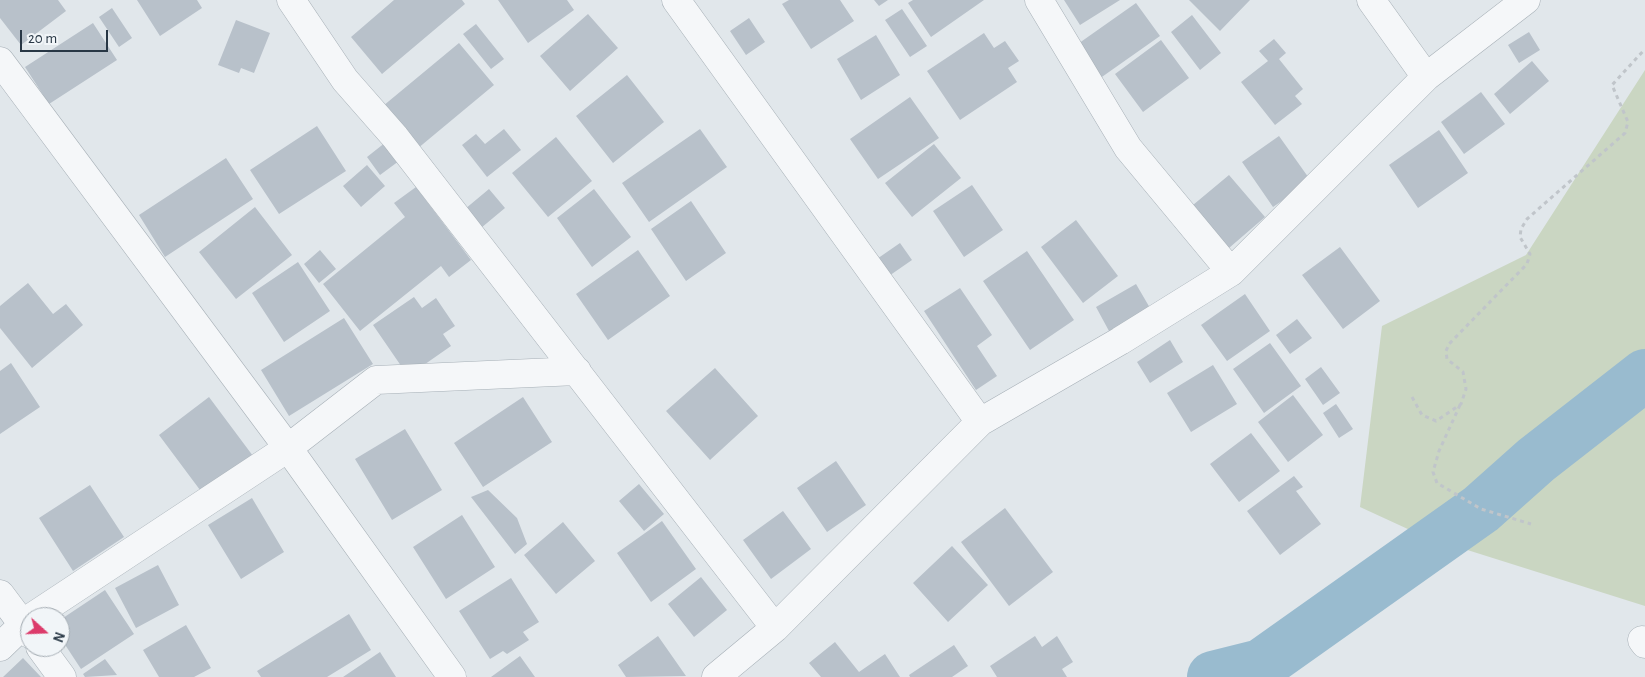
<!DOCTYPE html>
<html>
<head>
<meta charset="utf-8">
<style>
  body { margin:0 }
  #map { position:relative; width:1645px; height:677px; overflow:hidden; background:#e1e7eb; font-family:"Alegreya Sans",sans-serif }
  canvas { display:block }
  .north { position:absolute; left:20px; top:607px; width:50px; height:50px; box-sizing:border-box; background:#f1f5f8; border:1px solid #a1a9b0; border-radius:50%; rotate:110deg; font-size:14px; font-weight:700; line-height:20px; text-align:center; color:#283745 }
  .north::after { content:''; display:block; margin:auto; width:18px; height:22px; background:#dc3b6b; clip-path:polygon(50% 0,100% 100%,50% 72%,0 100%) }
  .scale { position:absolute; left:20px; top:30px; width:88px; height:22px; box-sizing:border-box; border:2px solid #283745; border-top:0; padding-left:6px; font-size:15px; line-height:18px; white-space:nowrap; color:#283745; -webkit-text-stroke:4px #f1f5f8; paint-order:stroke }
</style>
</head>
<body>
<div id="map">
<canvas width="1645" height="677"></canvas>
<div class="north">N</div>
<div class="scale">20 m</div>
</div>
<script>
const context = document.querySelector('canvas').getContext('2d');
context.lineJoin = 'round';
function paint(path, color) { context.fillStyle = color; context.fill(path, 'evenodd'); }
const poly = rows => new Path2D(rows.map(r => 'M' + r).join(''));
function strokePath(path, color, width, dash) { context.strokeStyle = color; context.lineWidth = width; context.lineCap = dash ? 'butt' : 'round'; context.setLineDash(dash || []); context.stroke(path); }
paint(poly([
  [1645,70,1645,606,1423,536,1360,507,1382,326,1526,255]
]), '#cad6c2');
strokePath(poly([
  [1213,677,1261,665,1481,509,1536,460,1645,375]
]), '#99bbcf', 52);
paint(poly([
  [0,0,58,0,66,11,21,45,0,18],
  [137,0,197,0,202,8,160,36],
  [394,0,462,0,465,4,382,74,351,37],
  [498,0,567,0,574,10,528,43],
  [789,0,840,0,854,21,811,49,782,4],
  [874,0,888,0,879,6],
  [913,0,984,0,931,37,908,3],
  [1064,0,1120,0,1080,25],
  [1189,0,1250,0,1220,31],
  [1136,3,1160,36,1099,79,1075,46],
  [112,8,132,38,119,47,99,17],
  [902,9,927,46,910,57,885,20],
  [588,14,618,48,570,91,540,56],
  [1192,15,1221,53,1200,70,1171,32],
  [749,18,765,42,746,55,730,31],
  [236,20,270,33,254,73,241,68,239,73,218,65],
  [93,23,117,60,49,104,25,67],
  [476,24,504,59,491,69,463,34],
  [1529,32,1540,50,1519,63,1508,45],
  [984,33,994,48,1005,41,1019,61,1008,68,1017,82,960,120,927,71],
  [876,35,900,75,861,100,837,59],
  [1274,39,1286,53,1279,59,1303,89,1295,96,1302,104,1275,125,1241,82,1268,61,1259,51],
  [1161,40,1189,78,1143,112,1115,74],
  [459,43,494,85,417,149,383,106],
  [1532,61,1549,81,1510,114,1494,94],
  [627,75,664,122,613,163,576,116],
  [1481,92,1505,124,1464,154,1441,122],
  [910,97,939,138,878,179,850,139],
  [317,126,346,171,279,214,250,170],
  [504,129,521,150,487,177,462,145,476,134,485,144],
  [700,129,727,167,649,222,622,183],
  [1439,130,1468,173,1418,208,1389,165],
  [1279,136,1311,181,1273,207,1242,162],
  [556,137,592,181,548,217,512,173],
  [386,142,399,161,380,175,367,157],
  [934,144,961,178,912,217,885,183],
  [226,158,253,199,165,257,139,215],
  [367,165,385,186,361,207,343,186],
  [1229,175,1265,217,1229,248,1193,205],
  [972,185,1003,230,964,257,933,211],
  [416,187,471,260,449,277,441,266,360,331,323,284,405,217,394,203],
  [489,189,505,208,481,228,465,209],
  [594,189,631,237,592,267,557,218],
  [691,201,726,253,686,281,651,229],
  [255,207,292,255,236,299,199,252],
  [1076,220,1118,276,1083,303,1041,247],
  [900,243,912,260,886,278,874,261],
  [1340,247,1380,301,1343,329,1302,275],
  [320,250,336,269,319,283,304,264],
  [638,250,670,296,608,340,576,294],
  [1027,251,1074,320,1030,350,983,281],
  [298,262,330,311,284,342,252,293],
  [28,283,53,314,66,304,83,325,32,368,0,328,0,306],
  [1136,284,1150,308,1109,331,1096,307],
  [960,288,992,335,977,346,997,376,976,390,924,311],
  [1245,294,1270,331,1227,361,1201,325],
  [414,297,422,308,436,298,455,326,443,334,451,346,408,376,373,325],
  [344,318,373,364,289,416,261,370],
  [1297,319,1312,338,1290,354,1276,335],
  [1170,340,1183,362,1150,383,1137,362],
  [1270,343,1301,386,1264,413,1233,369],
  [11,363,40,407,0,434,0,371],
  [1213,365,1237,404,1191,432,1167,393],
  [1321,367,1340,393,1323,405,1305,379],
  [715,368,758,416,710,460,666,411],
  [1293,395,1323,435,1288,462,1258,422],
  [209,397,253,456,203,494,159,435],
  [523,397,552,442,483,487,454,443],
  [1336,404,1353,429,1339,438,1323,413],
  [405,429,442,490,392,520,355,459],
  [1251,433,1280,471,1239,502,1210,464],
  [836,461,866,505,827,532,797,488],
  [1294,476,1303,487,1296,491,1321,524,1280,555,1247,511],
  [639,484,664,514,644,531,619,501],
  [90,485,124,537,73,571,39,518],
  [488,490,517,518,527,544,515,554,471,497],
  [252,498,284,552,241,579,208,525],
  [1005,508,1053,572,1009,606,961,542],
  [783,511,811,549,771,579,743,540],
  [462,515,495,567,446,599,413,547],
  [662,521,696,569,651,602,617,553],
  [563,522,595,561,556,594,524,555],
  [952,546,988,585,948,622,913,583],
  [158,565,179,605,136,628,115,588],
  [701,577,727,610,694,637,668,604],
  [511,578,539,622,523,632,529,640,507,654,503,651,490,659,459,611],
  [105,590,134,634,81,669,60,637,60,620],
  [349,614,371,650,327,677,261,677,257,671],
  [186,625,211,668,194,677,159,677,143,650],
  [658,636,686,676,626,677,618,665],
  [1035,636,1042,647,1057,636,1073,662,1062,669,1067,677,997,677,990,666],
  [835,642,859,672,885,654,900,677,821,677,809,663],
  [954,645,968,666,952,677,910,677,909,675],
  [380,652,396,677,343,677],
  [520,656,535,677,491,677],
  [23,658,41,677,3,677],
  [105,659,117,675,85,677,83,674]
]), '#b8c1ca');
const minor = poly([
  [291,0,345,80,395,137,775,628],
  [676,0,980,422],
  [1039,0,1128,148,1231,272],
  [1371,0,1426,77],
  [0,61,288,448,452,677],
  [0,594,30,634],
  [32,617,288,448,376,380,577,371],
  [1642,640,1645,644],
  [0,647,30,618],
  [40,647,62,677],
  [716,677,775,628,980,422,1120,341,1231,272,1426,77,1526,0]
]);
strokePath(minor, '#a6afb6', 29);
strokePath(poly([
  [1412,397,1422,415,1436,421,1461,404,1466,389,1463,372,1447,359,1446,351,1449,344,1527,264,1530,254,1520,237,1521,229,1527,219,1625,133,1628,122,1612,85,1645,49],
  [1460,405,1439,451,1433,472,1437,483,1481,509,1531,524]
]), '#c0c5ca', 3, [4, 4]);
strokePath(minor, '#f5f7f9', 28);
</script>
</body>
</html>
